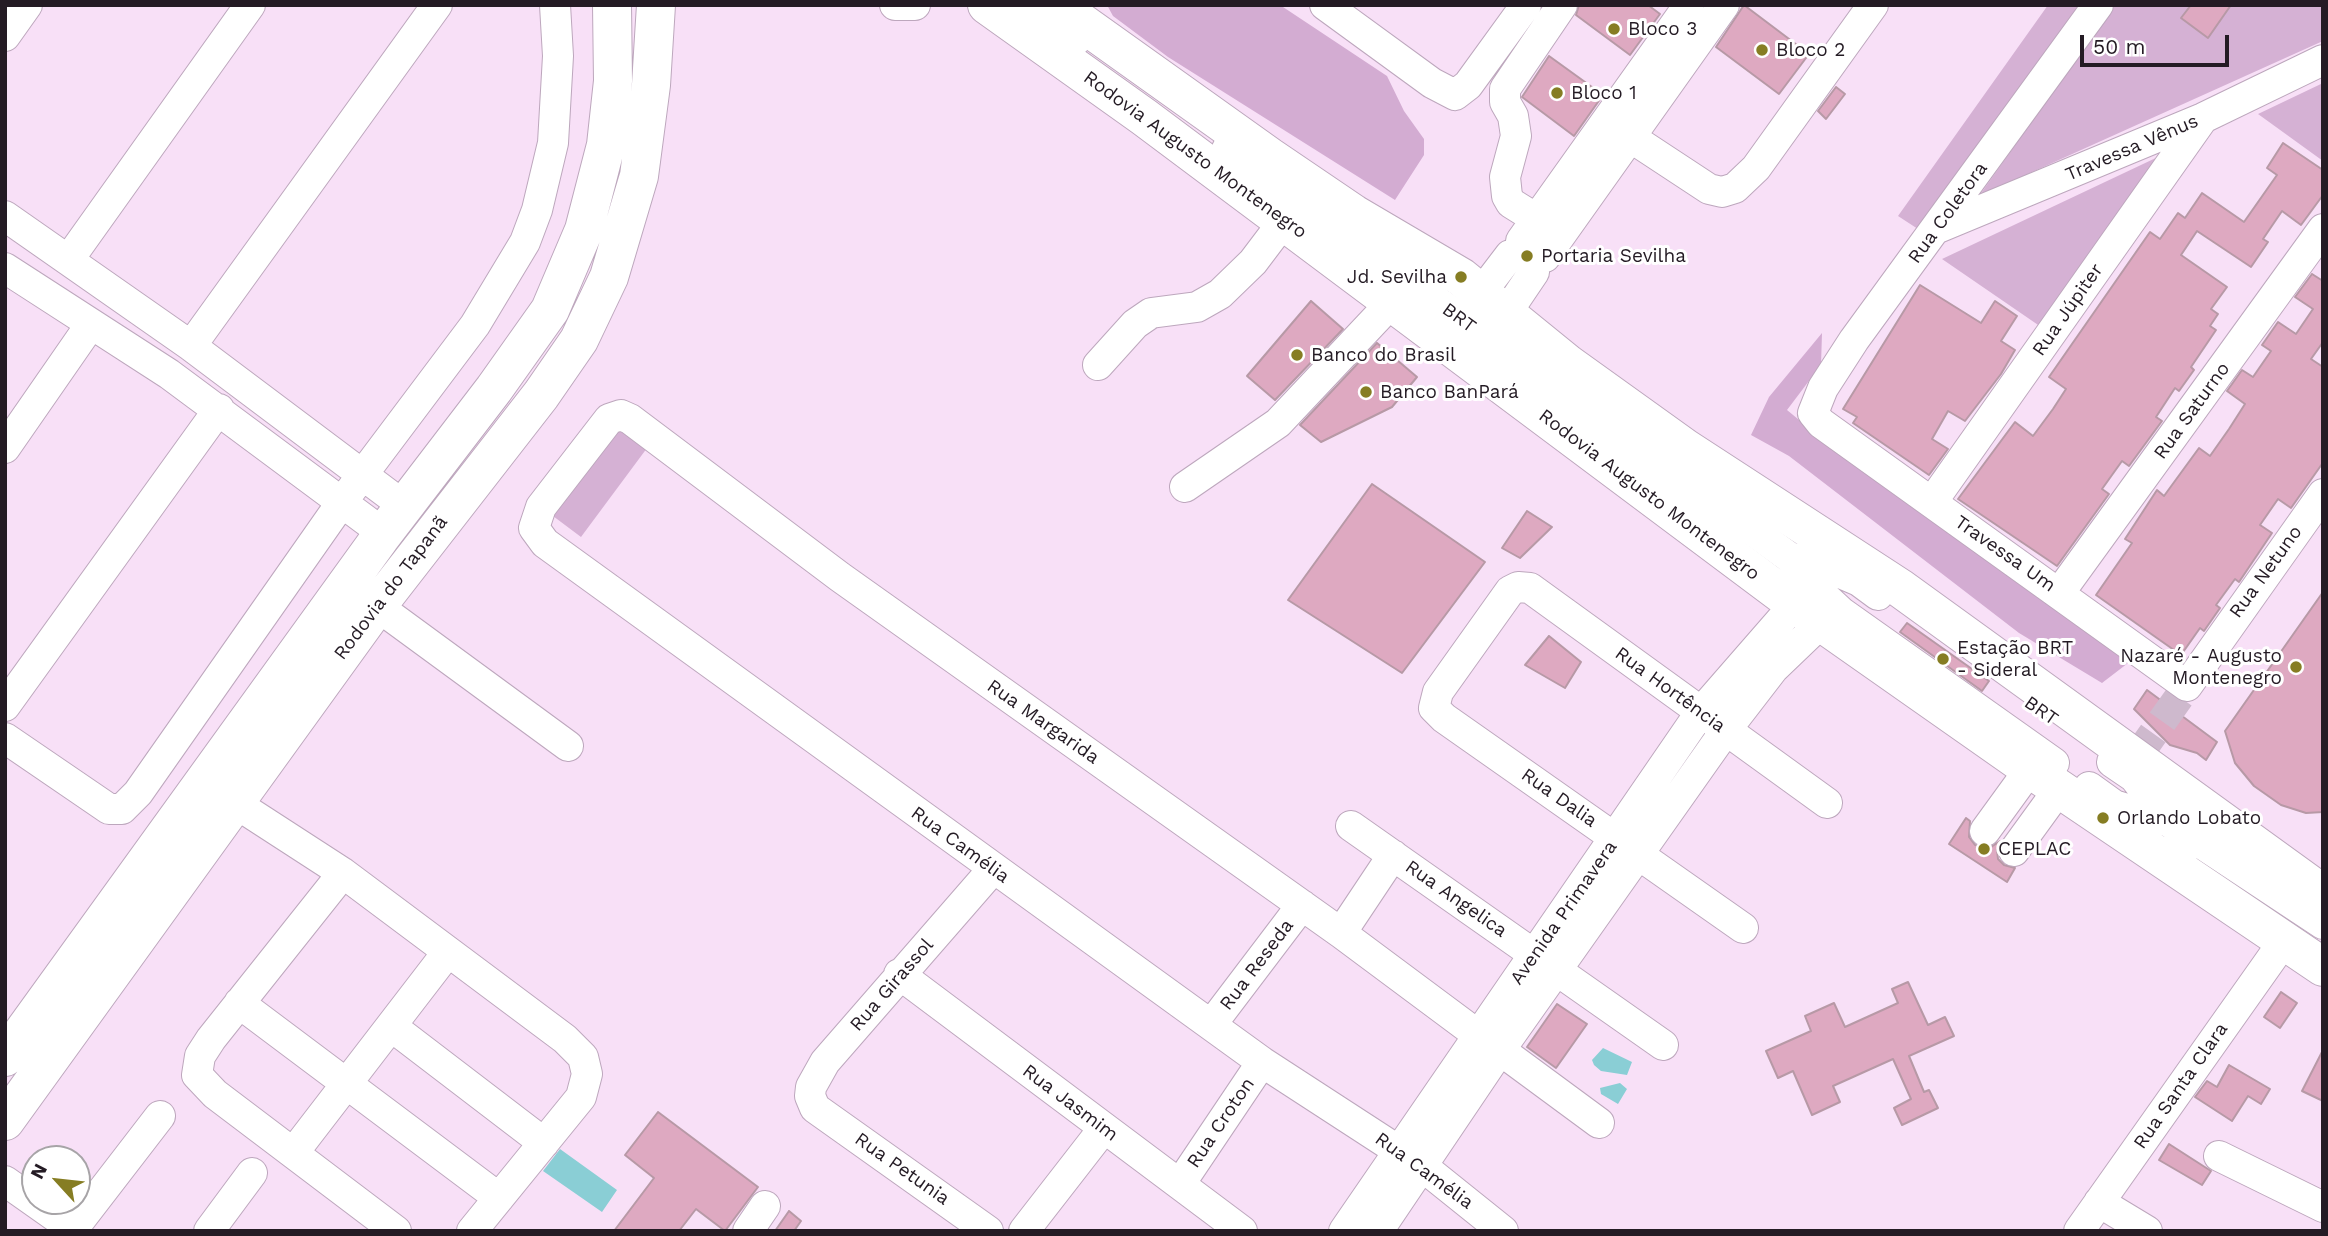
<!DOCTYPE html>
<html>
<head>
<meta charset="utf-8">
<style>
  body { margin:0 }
  #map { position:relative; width:2328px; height:1236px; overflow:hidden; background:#f8e0f7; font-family:"Work Sans",sans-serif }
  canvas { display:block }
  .frame { position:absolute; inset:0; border:7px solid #241b24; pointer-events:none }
  .north { position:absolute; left:21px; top:1145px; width:70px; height:70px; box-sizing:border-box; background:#fff; border:2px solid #a7a4a7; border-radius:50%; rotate:297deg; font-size:19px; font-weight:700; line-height:28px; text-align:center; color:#241b24 }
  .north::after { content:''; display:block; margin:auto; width:24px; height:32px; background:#867d23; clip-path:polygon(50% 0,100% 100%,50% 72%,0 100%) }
  .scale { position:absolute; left:2080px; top:35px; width:149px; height:32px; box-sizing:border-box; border:4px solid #241b24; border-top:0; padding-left:9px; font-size:21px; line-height:24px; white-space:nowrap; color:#241b24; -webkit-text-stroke:5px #fff; paint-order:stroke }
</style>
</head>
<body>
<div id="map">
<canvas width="2328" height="1236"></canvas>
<div class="frame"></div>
<div class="north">N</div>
<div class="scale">50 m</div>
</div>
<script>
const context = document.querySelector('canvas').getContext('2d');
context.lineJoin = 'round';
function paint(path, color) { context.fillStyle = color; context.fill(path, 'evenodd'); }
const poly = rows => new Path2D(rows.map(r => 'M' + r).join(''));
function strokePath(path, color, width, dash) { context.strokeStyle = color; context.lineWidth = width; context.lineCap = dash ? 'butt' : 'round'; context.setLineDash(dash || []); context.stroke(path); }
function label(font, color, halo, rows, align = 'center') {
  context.font = font + ' "Work Sans",sans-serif'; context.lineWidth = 6; context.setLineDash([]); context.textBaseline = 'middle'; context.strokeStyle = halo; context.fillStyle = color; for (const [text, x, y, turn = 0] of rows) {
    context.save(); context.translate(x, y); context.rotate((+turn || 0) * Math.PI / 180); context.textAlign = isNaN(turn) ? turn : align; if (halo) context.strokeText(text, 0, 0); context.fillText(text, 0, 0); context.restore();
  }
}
paint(poly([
  [2048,5,2084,5,1921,231,1898,216],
  [2115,5,2323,5,2323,41,1979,196],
  [2323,83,2323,161,2258,114],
  [2160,156,2044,329,1942,259],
  [621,417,653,440,581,537,549,513]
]), '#d5b1d4');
paint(poly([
  [1107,5,1280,5,1387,76,1404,111,1424,139,1424,155,1395,200,1168,57,1113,16],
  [1822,333,1821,365,1787,410,1827,443,2132,660,2102,683,2019,633,1789,456,1751,435,1769,397]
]), '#d3acd2');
paint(poly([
  [1603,1048,1632,1062,1627,1075,1601,1071,1594,1065,1592,1060],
  [1620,1083,1627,1089,1618,1104,1601,1094,1600,1088],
  [560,1149,617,1190,602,1212,543,1171]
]), '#8aced5');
const building = poly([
  [1579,5,1648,5,1660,14,1630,55,1576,15,1579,5],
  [1744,5,1809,54,1779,94,1716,47,1744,5],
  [2191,5,2231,5,2208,38,2181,18,2191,5],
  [1549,56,1603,95,1574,136,1522,97,1549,56],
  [1836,87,1845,94,1826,119,1818,111,1836,87],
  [2283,143,2323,170,2323,195,2301,225,2282,211,2263,239,2268,242,2251,267,2197,231,2181,255,2227,287,2211,309,2218,314,2210,326,2216,330,2191,367,2194,370,2179,391,2175,388,2156,417,2162,421,2129,466,2122,461,2102,489,2109,494,2057,566,1958,499,2015,422,2033,436,2053,409,2066,389,2049,377,2150,232,2160,239,2178,213,2185,218,2202,193,2244,222,2277,175,2267,168,2283,143],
  [2312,274,2323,281,2323,342,2311,359,2323,367,2322,464,2291,508,2278,499,2260,525,2272,533,2239,582,2235,579,2216,605,2220,608,2204,631,2200,628,2181,655,2096,595,2132,543,2125,539,2157,490,2164,496,2199,448,2210,456,2229,429,2245,404,2227,391,2242,370,2253,377,2271,351,2262,345,2278,322,2296,334,2313,309,2295,297,2312,274],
  [1920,285,1981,323,1995,301,2017,316,2001,341,2015,350,2001,374,1965,421,1948,411,1932,439,1948,449,1929,475,1853,423,1857,417,1843,409,1920,285],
  [1311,301,1343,329,1275,400,1247,376,1311,301],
  [1377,343,1417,377,1392,407,1321,442,1300,425,1377,343],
  [1372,484,1485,562,1402,673,1288,600,1372,484],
  [1527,511,1552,527,1520,558,1502,548,1527,511],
  [2323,592,2323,812,2306,813,2281,805,2254,786,2235,763,2225,731,2323,592],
  [1907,623,1989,681,1982,691,1900,632,1907,623],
  [1549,636,1581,662,1565,688,1525,665,1549,636],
  [2147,690,2217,742,2206,760,2197,753,2170,745,2134,709,2147,690],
  [1966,818,1970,821,1969,837,1975,845,1991,847,2000,841,1997,850,1998,859,2004,865,2015,868,2007,882,1949,844,1966,818],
  [1908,982,1928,1025,1945,1017,1954,1036,1909,1056,1924,1092,1929,1090,1938,1108,1902,1125,1894,1108,1911,1099,1893,1059,1833,1086,1840,1102,1812,1115,1793,1071,1778,1078,1766,1051,1811,1031,1805,1016,1834,1003,1845,1027,1898,1003,1892,989,1908,982],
  [2281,992,2297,1003,2280,1028,2264,1017,2281,992],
  [1557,1004,1587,1024,1556,1068,1527,1047,1557,1004],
  [2323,1050,2323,1101,2302,1091,2323,1050],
  [2229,1065,2270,1089,2261,1104,2248,1096,2232,1121,2195,1097,2207,1081,2217,1087,2229,1065],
  [658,1112,758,1187,725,1231,696,1209,679,1231,614,1231,654,1178,625,1155,658,1112],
  [2169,1144,2211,1171,2202,1185,2159,1160,2169,1144],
  [789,1211,801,1221,794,1231,775,1231,789,1211]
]);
paint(building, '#dea9c1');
strokePath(building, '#b799a6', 2);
strokePath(poly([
  [2136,758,2187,686]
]), '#ceb9cd', 30, [30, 15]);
const minor = poly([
  [895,5,915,5],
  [1027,5,1076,40],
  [1325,5,1432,83,1455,95,1468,85,1526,5],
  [2098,5,1854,340,1823,388,1813,413,1821,423,2187,686,2323,494],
  [5,36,27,5],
  [1630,137,1709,189,1722,192,1735,188,1756,168,1873,5],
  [1227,149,1789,557,1812,585,1841,612,2054,763],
  [5,216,191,346,404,506],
  [1551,228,1511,203,1507,196,1505,177,1516,136,1513,116,1505,102,1505,89,1562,5],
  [1938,228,2203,118,2323,60],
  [1521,241,1689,5],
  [1545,257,1724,5],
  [69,259,250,5],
  [5,268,169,374,383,533],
  [1481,293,1510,255],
  [1507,312,1534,272],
  [191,346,437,5],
  [1098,365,1135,324,1151,313,1197,307,1220,294,1253,262,1284,221],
  [5,448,91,324],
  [1185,487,1278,423,1392,302],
  [1932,502,2203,118],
  [1789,557,1824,566,1859,581,1878,595],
  [2060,592,2323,229],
  [377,606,568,746],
  [5,706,219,409],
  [5,738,109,809,122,809,138,793,342,502,475,325,525,242,537,210,553,143,558,56,555,5],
  [2112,762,2134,777,2169,822],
  [2089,787,2114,805,2169,822,2323,924],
  [235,803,343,873,565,1039,583,1057,587,1074,581,1097,472,1231],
  [1351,826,1663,1045],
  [1985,831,2030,769],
  [2014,851,2059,789],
  [343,873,211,1039,200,1056,197,1075,215,1094,396,1231],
  [1743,928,1444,718,1434,708,1438,692,1510,591,1518,587,1530,588,1827,803],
  [1341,933,1393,855],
  [899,974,1242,1231],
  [239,1003,499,1198],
  [1211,1025,1302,905],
  [391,1026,544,1143],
  [1478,1035,1341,933,840,577,630,419,621,415,609,419,541,507,534,528,545,543,1262,1062,1422,1166,1503,1231],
  [1500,1050,1599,1123],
  [294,1152,447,953],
  [2219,1156,2323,1207],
  [5,1181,76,1231],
  [1180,1184,1262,1062],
  [2099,1202,2147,1231],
  [73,1229,160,1116],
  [209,1231,252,1173],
  [748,1231,765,1206],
  [988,1231,815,1108,810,1096,811,1087,825,1062,993,869],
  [1024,1231,1104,1128],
  [1344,1231,1700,713,1795,604],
  [1378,1231,1500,1050,1726,730,1773,669,1821,623],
  [2079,1231,2284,941]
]);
const major = poly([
  [987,5,1144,117,1795,604,2030,769,2323,967],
  [1057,5,1270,157,1354,214,1461,277,1568,364,1685,448,1900,588,2323,894],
  [2173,864,2187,834,2208,812],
  [5,1057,380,538,494,389,550,310,584,230,606,145,613,81,612,5],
  [5,1121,377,606,541,395,579,340,609,277,639,176,651,85,656,5]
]);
strokePath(minor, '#bda7bd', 32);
strokePath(major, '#bda7bd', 40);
strokePath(minor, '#fff', 30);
strokePath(major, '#fff', 38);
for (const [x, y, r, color] of [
  [1614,29,7,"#867d23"],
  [1762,50,7,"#867d23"],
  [1557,93,7,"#867d23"],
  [1527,256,7,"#867d23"],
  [1461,277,7,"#867d23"],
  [1297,355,7,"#867d23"],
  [1366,392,7,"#867d23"],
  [1943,659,7,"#867d23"],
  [2296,667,7,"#867d23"],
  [2103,818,7,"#867d23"],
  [1984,849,7,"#867d23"]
]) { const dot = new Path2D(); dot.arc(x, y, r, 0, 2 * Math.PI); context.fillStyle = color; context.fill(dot); strokePath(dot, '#fff', 2.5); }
label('19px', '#241b24', '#fff', [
  ["Bloco 3",1628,29],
  ["Bloco 2",1776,50],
  ["Bloco 1",1571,93],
  ["Portaria Sevilha",1541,256],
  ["Jd. Sevilha",1447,277,"right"],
  ["Banco do Brasil",1311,355],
  ["Banco BanPará",1380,392],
  ["Estação BRT",1957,648],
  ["- Sideral",1957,670],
  ["Nazaré - Augusto",2282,656,"right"],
  ["Montenegro",2282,678,"right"],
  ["Orlando Lobato",2117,818],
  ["CEPLAC",1998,849]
], 'left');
label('19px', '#241b24', '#fff', [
  ["Travessa Vênus",2132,148,-23],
  ["Rodovia Augusto Montenegro",1195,155,36],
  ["Rua Coletora",1948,213,-54],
  ["Rua Júpiter",2068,310,-55],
  ["BRT",1459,318,36],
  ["Rua Saturno",2192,411,-54],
  ["Rodovia Augusto Montenegro",1649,495,37],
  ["Travessa Um",2005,554,35],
  ["Rua Netuno",2266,572,-54],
  ["Rodovia do Tapanã",391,588,-53],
  ["Rua Hortência",1670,690,36],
  ["BRT",2041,711,35],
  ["Rua Margarida",1043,722,35],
  ["Rua Dalia",1559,798,35],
  ["Rua Camélia",960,845,36],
  ["Rua Angelica",1456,899,35],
  ["Avenida Primavera",1564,913,-55],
  ["Rua Reseda",1257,965,-53],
  ["Rua Girassol",892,985,-49],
  ["Rua Santa Clara",2181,1086,-55],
  ["Rua Jasmim",1070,1103,37],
  ["Rua Croton",1221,1123,-56],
  ["Rua Petunia",902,1169,35],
  ["Rua Camélia",1424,1171,36]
]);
</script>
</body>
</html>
